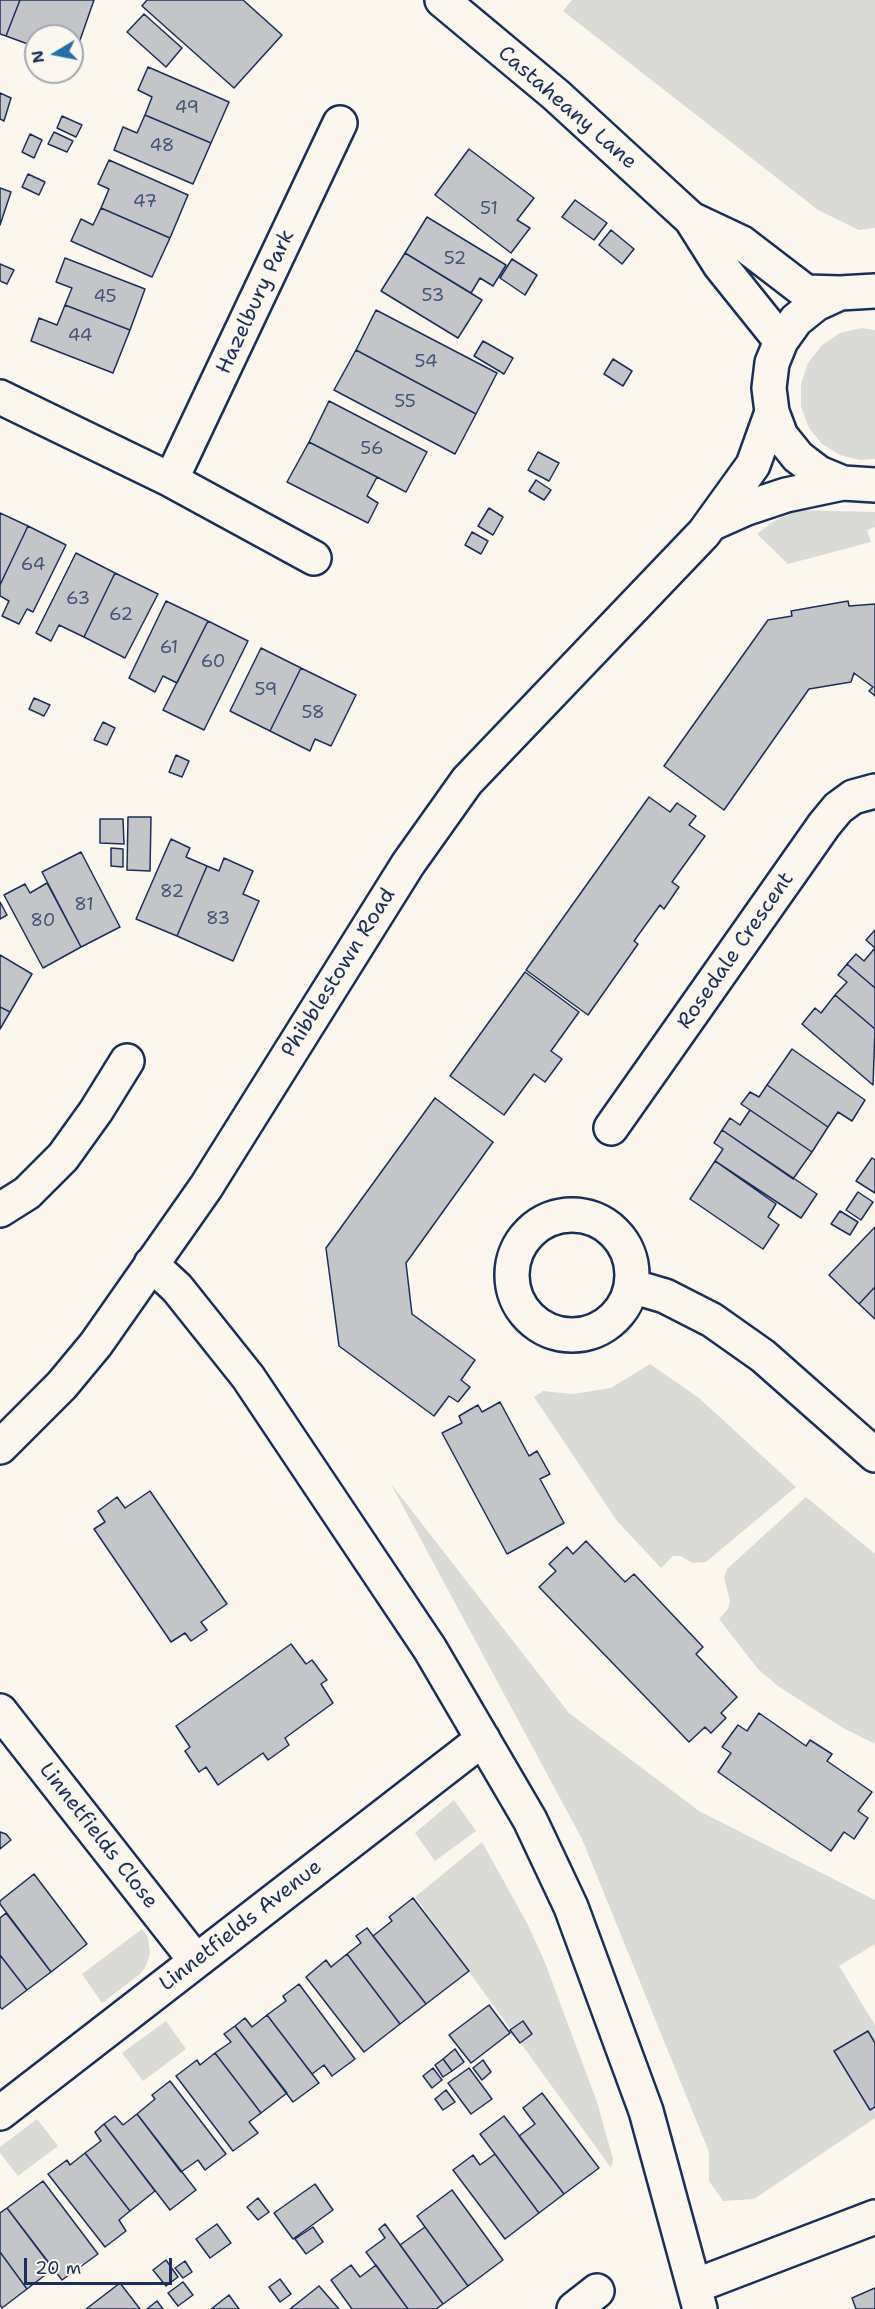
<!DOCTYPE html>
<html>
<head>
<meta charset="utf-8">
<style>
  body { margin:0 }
  #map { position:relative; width:875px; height:2309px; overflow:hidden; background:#fbf7ec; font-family:"Shantell Sans",sans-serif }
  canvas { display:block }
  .north { position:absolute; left:24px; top:24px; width:60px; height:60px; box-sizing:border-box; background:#fbf7ec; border:2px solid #a1a7b3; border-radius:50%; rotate:260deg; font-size:16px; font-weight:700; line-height:24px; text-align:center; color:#1b2f5e }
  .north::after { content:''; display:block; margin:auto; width:21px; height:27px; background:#1f6fb2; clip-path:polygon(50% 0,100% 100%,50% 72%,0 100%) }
  .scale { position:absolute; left:24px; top:2258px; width:148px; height:27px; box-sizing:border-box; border:3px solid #1b2f5e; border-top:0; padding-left:8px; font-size:18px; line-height:21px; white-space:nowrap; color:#1b2f5e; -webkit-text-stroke:4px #fbf7ec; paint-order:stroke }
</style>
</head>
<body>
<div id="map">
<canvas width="875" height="2309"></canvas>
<div class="north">N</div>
<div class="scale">20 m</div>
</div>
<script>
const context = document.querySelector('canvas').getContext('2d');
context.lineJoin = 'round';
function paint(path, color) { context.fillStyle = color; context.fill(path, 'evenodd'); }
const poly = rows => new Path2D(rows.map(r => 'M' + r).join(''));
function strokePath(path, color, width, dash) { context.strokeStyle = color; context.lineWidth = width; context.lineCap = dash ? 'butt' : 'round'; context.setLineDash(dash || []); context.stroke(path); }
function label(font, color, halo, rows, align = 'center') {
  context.font = font + ' "Shantell Sans",sans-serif'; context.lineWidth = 5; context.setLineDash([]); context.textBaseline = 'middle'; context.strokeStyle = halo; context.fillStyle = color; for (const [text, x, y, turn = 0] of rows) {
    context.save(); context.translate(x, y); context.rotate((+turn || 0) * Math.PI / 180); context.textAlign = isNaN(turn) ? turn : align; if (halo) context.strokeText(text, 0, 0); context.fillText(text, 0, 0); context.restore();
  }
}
paint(poly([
  [572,0,875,0,875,228,859,230,818,210,563,11],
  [862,328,875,330,875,459,860,460,840,455,822,444,809,428,801,407,801,384,808,363,822,345,840,333],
  [799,510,875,512,875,527,867,530,871,542,788,564,757,534,774,521],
  [650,1364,699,1398,796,1487,706,1562,693,1563,680,1556,673,1556,661,1568,617,1521,534,1397,543,1391,573,1394,611,1388],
  [391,1484,569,1713,699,1811,875,1900,875,1944,839,1966,875,2025,875,2118,754,2199,723,2201,709,2181,709,2152,582,1839],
  [806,1497,875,1554,875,1744,843,1728,778,1686,758,1669,719,1619,728,1609,730,1601,724,1578,727,1569],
  [454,1800,476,1831,435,1861,415,1833],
  [482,1842,527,1923,544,1960,597,2102,613,2159,611,2168,415,1897],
  [142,1929,148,1938,150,1953,146,1966,140,1974,102,2003,82,1974],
  [166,2021,186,2049,143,2081,122,2053],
  [37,2119,58,2146,18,2176,0,2153,0,2147]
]), '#dadad7');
const building = poly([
  [0,0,20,0,6,36,0,34,0,0],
  [20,0,94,0,79,43,72,40,72,36,36,36,36,47,6,36,20,0],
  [147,0,243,0,282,35,234,88,142,6,147,0],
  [144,14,182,48,166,67,127,32,144,14],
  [148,67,229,102,211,143,145,115,152,97,138,90,148,67],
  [0,93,11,98,4,121,0,119,0,93],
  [145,115,211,143,193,184,114,150,123,127,137,133,145,115],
  [62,116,82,125,76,137,57,128,62,116],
  [54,132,73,141,67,152,48,144,54,132],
  [30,134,42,140,34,158,22,152,30,134],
  [469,149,534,198,517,220,530,228,511,253,435,195,469,149],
  [109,160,188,195,170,238,101,208,109,189,98,184,109,160],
  [28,174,45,182,39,195,22,187,28,174],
  [0,188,11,192,0,225,0,188],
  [575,200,607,223,594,240,562,217,575,200],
  [101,208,170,238,152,277,71,241,81,219,93,225,101,208],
  [427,217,506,265,493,286,480,278,471,293,405,253,427,217],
  [611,230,634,249,622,264,599,245,611,230],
  [405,253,482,300,458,338,381,291,405,253],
  [65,258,145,289,130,330,65,305,72,288,56,282,65,258],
  [512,259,537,275,525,295,500,278,512,259],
  [0,264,14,270,7,284,0,281,0,264],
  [65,305,130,330,113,373,31,341,39,318,57,325,65,305],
  [376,310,497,373,476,414,356,350,376,310],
  [483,341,513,358,504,374,474,356,483,341],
  [356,350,476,414,455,454,334,390,356,350],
  [613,359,632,371,623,386,604,374,613,359],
  [329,401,427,452,406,492,309,442,329,401],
  [309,442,377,477,367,496,378,503,368,523,287,482,309,442],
  [538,452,559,463,549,481,528,470,538,452],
  [536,480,551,490,544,500,529,491,536,480],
  [489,508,503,517,493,535,478,526,489,508],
  [0,513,28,526,0,585,0,513],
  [28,526,66,545,33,612,27,609,19,624,2,616,9,601,0,596,0,585,28,526],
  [472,532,488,541,481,554,465,545,472,532],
  [76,553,115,573,84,637,59,625,51,641,36,633,76,553],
  [115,573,158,594,125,658,84,637,115,573],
  [166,601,208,621,177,683,163,676,155,692,129,678,166,601],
  [848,601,849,606,875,604,875,696,869,691,873,687,854,673,851,682,809,689,724,810,664,766,768,620,792,616,791,611,848,601],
  [208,621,248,641,204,730,163,710,208,621],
  [261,648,301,668,270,731,230,711,261,648],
  [301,668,356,695,331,746,315,739,310,751,270,731,301,668],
  [34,698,50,705,44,716,29,709,34,698],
  [103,722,115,728,107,745,94,740,103,722],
  [176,755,189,761,182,777,169,772,176,755],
  [649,797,670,812,677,803,696,816,689,825,705,836,672,882,679,887,664,909,660,905,634,941,638,944,588,1015,526,970,649,797],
  [128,817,151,817,150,871,127,870,128,817],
  [100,819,123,819,124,844,100,843,100,819],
  [171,839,190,848,186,857,207,866,177,936,136,919,171,839],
  [111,848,123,849,123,867,111,866,111,848],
  [81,852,120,927,81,947,42,872,81,852],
  [224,858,253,871,243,894,259,901,233,961,177,936,207,866,219,871,224,858],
  [47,883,81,947,43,968,4,895,25,884,30,893,47,883],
  [0,902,7,915,0,919,0,902],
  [875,930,875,948,866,940,875,930],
  [875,948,875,988,847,964,856,954,864,961,875,948],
  [0,955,32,974,10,1012,0,1007,0,955],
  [847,964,875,988,875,1029,835,995,847,982,838,975,847,964],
  [525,972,579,1012,551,1051,562,1059,545,1082,534,1074,504,1115,450,1076,525,972],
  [835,995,875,1029,873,1085,802,1024,815,1008,821,1013,835,995],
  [0,1007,10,1012,0,1029,0,1007],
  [792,1049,865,1100,852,1121,838,1112,828,1127,767,1085,792,1049],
  [767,1085,828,1127,812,1152,741,1104,750,1092,759,1097,767,1085],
  [435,1098,493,1142,406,1263,412,1314,475,1360,461,1380,470,1387,458,1402,449,1396,434,1416,339,1346,326,1248,435,1098],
  [750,1110,812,1152,793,1179,722,1130,730,1118,740,1125,750,1110],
  [722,1130,817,1194,801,1218,715,1161,723,1149,714,1143,722,1130],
  [872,1158,875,1160,875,1193,856,1181,872,1158],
  [715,1161,776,1204,768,1217,779,1225,763,1249,690,1199,715,1161],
  [858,1192,873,1202,861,1220,846,1210,858,1192],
  [840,1211,858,1222,850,1235,831,1224,840,1211],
  [875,1227,875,1287,859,1304,829,1275,875,1227],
  [875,1287,875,1319,859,1304,875,1287],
  [500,1402,529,1456,537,1451,550,1474,540,1479,564,1523,507,1554,442,1433,462,1423,459,1416,478,1405,482,1412,500,1402],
  [150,1491,227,1604,201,1622,207,1630,191,1641,185,1633,171,1642,94,1529,105,1522,98,1511,117,1497,125,1508,150,1491],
  [586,1541,625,1582,634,1574,703,1647,696,1654,737,1697,721,1713,726,1718,711,1733,705,1727,689,1742,539,1587,556,1571,549,1564,567,1547,573,1554,586,1541],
  [291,1644,306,1664,312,1660,327,1680,321,1684,333,1703,285,1738,289,1745,268,1760,263,1753,218,1785,206,1767,199,1772,185,1751,190,1747,176,1726,291,1644],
  [759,1713,806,1746,810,1740,832,1754,827,1761,872,1792,858,1811,868,1818,854,1839,844,1832,831,1851,718,1772,731,1753,722,1747,738,1725,747,1731,759,1713],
  [0,1832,6,1834,11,1840,0,1849,0,1832],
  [34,1874,87,1944,51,1972,0,1904,0,1901,34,1874],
  [413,1898,469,1971,426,2004,373,1936,392,1921,389,1917,413,1898],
  [6,1913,51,1972,27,1990,0,1955,0,1918,6,1913],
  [367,1928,426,2004,400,2024,347,1954,361,1943,356,1936,367,1928],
  [347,1954,400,2024,364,2052,306,1977,326,1960,331,1967,347,1954],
  [0,1955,27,1990,2,2009,0,2007,0,1955],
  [299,1984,355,2059,332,2076,324,2065,312,2074,267,2015,286,2001,283,1996,299,1984],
  [489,2005,510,2033,471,2063,449,2035,489,2005],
  [267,2015,319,2083,293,2102,235,2026,245,2018,252,2027,267,2015],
  [523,2021,532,2034,520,2043,510,2030,523,2021],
  [235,2026,287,2093,261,2113,215,2053,231,2042,224,2034,235,2026],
  [868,2031,875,2043,875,2107,870,2110,834,2051,868,2031],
  [455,2049,464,2062,452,2071,443,2059,455,2049],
  [215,2053,261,2113,249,2122,258,2133,233,2151,176,2076,197,2060,200,2065,215,2053],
  [443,2059,452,2071,443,2077,435,2065,443,2059],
  [483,2060,491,2072,482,2080,473,2068,483,2060],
  [433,2068,442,2080,432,2088,423,2076,433,2068],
  [469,2068,492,2099,471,2114,448,2083,469,2068],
  [170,2081,226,2154,205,2170,198,2160,181,2172,137,2114,155,2099,152,2095,170,2081],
  [446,2090,455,2102,443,2110,435,2099,446,2090],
  [542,2093,599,2168,564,2194,519,2136,535,2124,523,2108,542,2093],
  [137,2114,196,2190,170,2210,104,2124,115,2116,123,2125,137,2114],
  [504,2116,564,2194,539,2213,480,2134,504,2116],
  [104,2124,155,2191,130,2211,85,2153,101,2141,95,2132,104,2124],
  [85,2153,130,2211,119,2220,126,2231,105,2247,48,2174,67,2160,70,2165,85,2153],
  [495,2154,539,2213,505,2239,453,2170,473,2155,480,2165,495,2154],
  [43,2181,98,2254,62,2280,7,2208,43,2181],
  [315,2184,333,2210,293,2239,274,2213,315,2184],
  [452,2190,503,2260,468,2286,417,2216,452,2190],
  [258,2198,269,2212,258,2220,247,2207,258,2198],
  [7,2208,53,2269,27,2289,0,2252,0,2213,7,2208],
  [217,2224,231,2243,210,2258,196,2239,217,2224],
  [385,2224,443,2304,436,2309,408,2309,366,2252,385,2238,379,2229,385,2224],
  [313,2227,323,2242,306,2254,295,2239,313,2227],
  [425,2227,468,2286,443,2304,400,2245,425,2227],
  [0,2252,27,2289,2,2308,0,2305,0,2252],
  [166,2260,178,2277,166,2286,153,2270,166,2260],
  [185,2261,192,2272,183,2278,175,2268,185,2261],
  [351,2265,360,2277,376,2265,408,2309,352,2309,331,2280,351,2265],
  [280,2279,291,2294,280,2302,269,2287,280,2279],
  [183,2282,193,2295,178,2306,168,2293,183,2282],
  [120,2283,140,2309,86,2309,120,2283],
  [319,2286,339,2309,290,2309,319,2286],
  [875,2288,875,2309,856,2309,852,2298,875,2288],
  [229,2295,239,2309,211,2309,229,2295],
  [157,2301,163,2309,147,2309,157,2301]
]);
paint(building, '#c3c5c9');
strokePath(building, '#1b2f5e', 1.5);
const minor = poly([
  [442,0,556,95,691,219,720,265,781,341],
  [691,219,742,243,806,292,840,293],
  [875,291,840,293,816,304,796,320,781,341,772,363,769,388,772,412,781,436,798,457,819,473,843,483,875,485],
  [0,397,171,480,314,558],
  [171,480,340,123],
  [711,524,747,508,786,495,843,483],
  [611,1128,824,825,838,808,853,797,875,791],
  [0,1210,27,1193,63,1157,96,1111,127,1061],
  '512 1275a60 60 0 1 1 120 0a60 60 0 1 1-120 0Z',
  [151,1264,177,1288,248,1377,430,1649,530,1820,571,1907,646,2111,700,2309],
  [631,1286,665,1296,712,1320,763,1356,875,1455],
  [0,1447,62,1385,96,1344,206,1187,408,864,467,781,704,533,753,465,772,412],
  [0,1711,196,1961],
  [0,2113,483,1739],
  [695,2286,875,2217],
  [574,2309,597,2291]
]);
strokePath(minor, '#1b2f5e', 38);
strokePath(minor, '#fbf7ec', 33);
label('18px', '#455479', null, [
  ["49",187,108],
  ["48",162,146],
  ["47",145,202],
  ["51",489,209],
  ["52",455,259],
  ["53",433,296],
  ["45",105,297],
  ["44",80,336],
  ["54",426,362],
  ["55",405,402],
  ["56",372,449],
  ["64",33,565],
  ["63",78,599],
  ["62",121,615],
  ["61",169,648],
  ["60",213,662],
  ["59",266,690],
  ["58",313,713],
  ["82",172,892],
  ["81",84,905],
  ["83",218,919],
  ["80",43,921]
]);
label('21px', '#1b2f5e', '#fbf7ec', [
  ["Castaheany Lane",567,108,41],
  ["Hazelbury Park",256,302,-65],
  ["Rosedale Crescent",736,951,-55],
  ["Phibblestown Road",339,973,-58],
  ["Linnetfields Close",98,1836,52],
  ["Linnetfields Avenue",241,1926,-38]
]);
</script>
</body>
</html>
